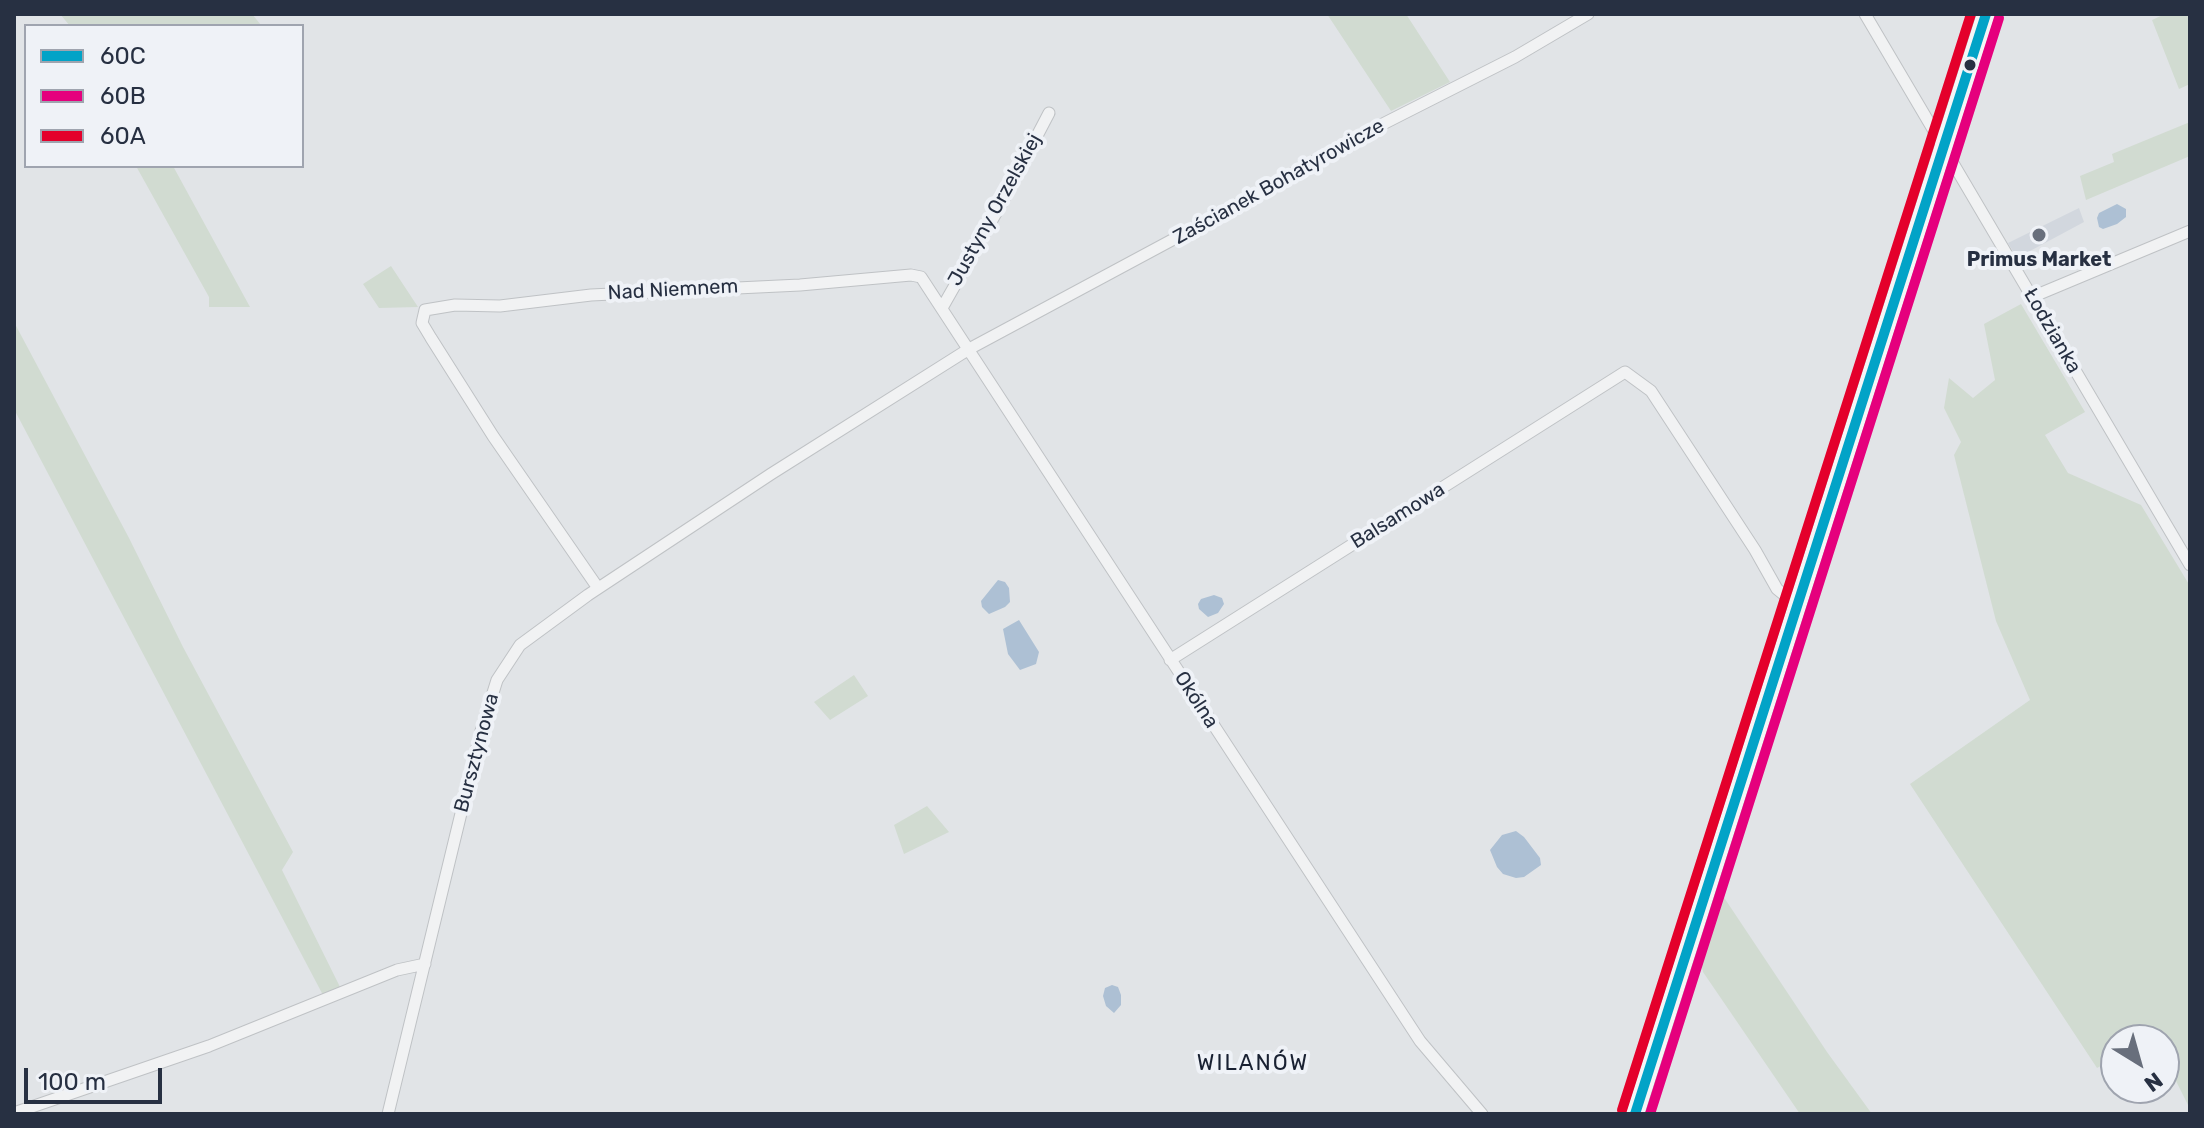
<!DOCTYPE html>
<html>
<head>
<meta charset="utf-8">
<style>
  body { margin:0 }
  #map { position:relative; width:2204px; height:1128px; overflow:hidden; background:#e1e4e7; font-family:Rubik,sans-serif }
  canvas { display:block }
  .frame { position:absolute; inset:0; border:16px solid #273042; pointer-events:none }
  .legend { position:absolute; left:24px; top:24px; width:280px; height:144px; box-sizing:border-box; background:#eff2f7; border:2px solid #9fa4af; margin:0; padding:10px 14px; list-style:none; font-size:24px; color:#273042 }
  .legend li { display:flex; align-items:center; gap:16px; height:40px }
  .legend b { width:40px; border:2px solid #9fa4af }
  .north { position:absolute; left:2100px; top:1024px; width:80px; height:80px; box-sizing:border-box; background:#eff2f7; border:2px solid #9fa4af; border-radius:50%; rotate:143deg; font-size:22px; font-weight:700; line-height:32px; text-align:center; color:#273042 }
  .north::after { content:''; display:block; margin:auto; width:28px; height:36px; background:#686f7c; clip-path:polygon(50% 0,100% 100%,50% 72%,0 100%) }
  .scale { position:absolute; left:24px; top:1068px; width:138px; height:36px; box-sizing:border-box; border:4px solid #273042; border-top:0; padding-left:10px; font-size:24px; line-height:28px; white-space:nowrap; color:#273042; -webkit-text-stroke:6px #eff2f7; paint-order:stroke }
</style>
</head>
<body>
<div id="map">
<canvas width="2204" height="1128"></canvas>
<div class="frame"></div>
<ul class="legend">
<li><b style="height:10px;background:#02a3c7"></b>60C</li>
<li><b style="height:10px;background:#e5007d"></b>60B</li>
<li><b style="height:10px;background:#e4002b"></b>60A</li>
</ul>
<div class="north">N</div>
<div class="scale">100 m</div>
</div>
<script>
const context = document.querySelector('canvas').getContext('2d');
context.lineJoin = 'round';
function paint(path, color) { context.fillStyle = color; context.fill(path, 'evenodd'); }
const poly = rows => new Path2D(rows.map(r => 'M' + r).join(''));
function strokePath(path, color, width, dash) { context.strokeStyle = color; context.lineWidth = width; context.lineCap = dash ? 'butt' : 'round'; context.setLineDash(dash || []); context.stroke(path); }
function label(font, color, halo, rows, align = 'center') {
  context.font = font + ' Rubik,sans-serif'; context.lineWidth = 8; context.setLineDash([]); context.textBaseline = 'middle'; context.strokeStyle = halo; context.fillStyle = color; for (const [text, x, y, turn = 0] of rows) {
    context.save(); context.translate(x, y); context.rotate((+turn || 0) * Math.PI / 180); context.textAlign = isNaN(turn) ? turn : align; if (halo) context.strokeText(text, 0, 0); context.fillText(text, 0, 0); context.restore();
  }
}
paint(poly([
  [2079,208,2084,222,2017,258,2008,243]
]), '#d2d7de');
paint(poly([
  [60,14,252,14,261,25,70,26],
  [1327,14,1406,14,1450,82,1391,111],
  [2165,14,2190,14,2190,84,2179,89,2152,20],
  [2190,122,2190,156,2086,200,2080,176,2114,162,2112,154],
  [136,166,173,166,250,307,209,307,209,297],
  [391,266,418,307,379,308,363,284],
  [2021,304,2085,412,2045,435,2068,473,2141,505,2190,586,2190,1109,2164,1057,2164,1040,2156,1040,2154,1037,2148,1040,2116,1040,2116,1058,2097,1068,1910,784,2030,700,1996,621,1954,455,1961,442,1944,408,1949,378,1973,398,1995,380,1984,324],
  [14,322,129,538,183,647,293,852,282,870,342,991,324,997,14,409],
  [854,675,868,696,830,720,814,702],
  [927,806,949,832,904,854,894,825],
  [1723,896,1827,1052,1872,1114,1800,1114,1703,972,1701,963,1717,898]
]), '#d1dbd1');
paint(poly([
  [2117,204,2126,209,2126,217,2117,224,2103,229,2099,227,2097,218,2099,213],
  [998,580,1005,582,1009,588,1010,602,1005,607,989,614,982,607,981,601],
  [1214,595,1222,598,1224,604,1218,613,1208,617,1199,609,1198,604,1201,599],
  [1019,620,1039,652,1036,664,1020,670,1008,654,1003,629],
  [1516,831,1524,837,1540,858,1541,865,1524,877,1516,878,1503,874,1497,867,1490,850,1502,835],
  [1112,985,1118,987,1121,995,1121,1005,1114,1013,1106,1006,1103,996,1105,988]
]), '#adc0d4');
const minor = poly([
  [1865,14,2190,565],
  [2032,297,2190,231],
  [942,308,1004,199,1049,113],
  [598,588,493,436,431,338,422,323,425,310,455,305,500,306,591,295,800,285,911,275,921,277,1420,1041,1482,1114],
  [1170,660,1625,372,1651,391,1755,550,1777,589,1798,606],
  [14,1113,209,1046,397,970,425,964],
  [388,1114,481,731,497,680,520,645,588,595,771,474,969,349,1213,218,1369,131,1515,57,1588,14]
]);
const primary = poly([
  [1635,1114,1986,14]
]);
strokePath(minor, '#bfc2c5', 13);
strokePath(primary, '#bdc1c5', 20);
strokePath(minor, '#f1f2f3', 11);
strokePath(primary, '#f5f5f6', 18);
strokePath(poly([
  [1635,1114,1986,14]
]), '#02a3c7', 10);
strokePath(poly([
  [1650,1114,1999,18]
]), '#e5007d', 10);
strokePath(poly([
  [1622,1110,1971,14]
]), '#e4002b', 10);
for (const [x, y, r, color] of [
  [1970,65,7,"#273042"],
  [2039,235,8,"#686f7c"]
]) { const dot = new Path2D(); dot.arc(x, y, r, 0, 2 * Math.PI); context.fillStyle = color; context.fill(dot); strokePath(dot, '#eff2f7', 3); }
label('20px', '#273042', '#eff2f7', [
  ["Zaścianek Bohatyrowicze",1279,182,-29],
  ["Justyny Orzelskiej",995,210,-61],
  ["Nad Niemnem",673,290,-3],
  ["Łodzianka",2052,331,60],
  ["Balsamowa",1398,516,-32],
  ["Okólna",1196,700,57],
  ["Bursztynowa",477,753,-75]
]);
label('bold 20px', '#273042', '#eff2f7', [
  ["Primus Market",2039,260]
]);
context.letterSpacing = '2px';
label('22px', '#192132', '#eff2f7', [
  ["WILANÓW",1253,1064]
]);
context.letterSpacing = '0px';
</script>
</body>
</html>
